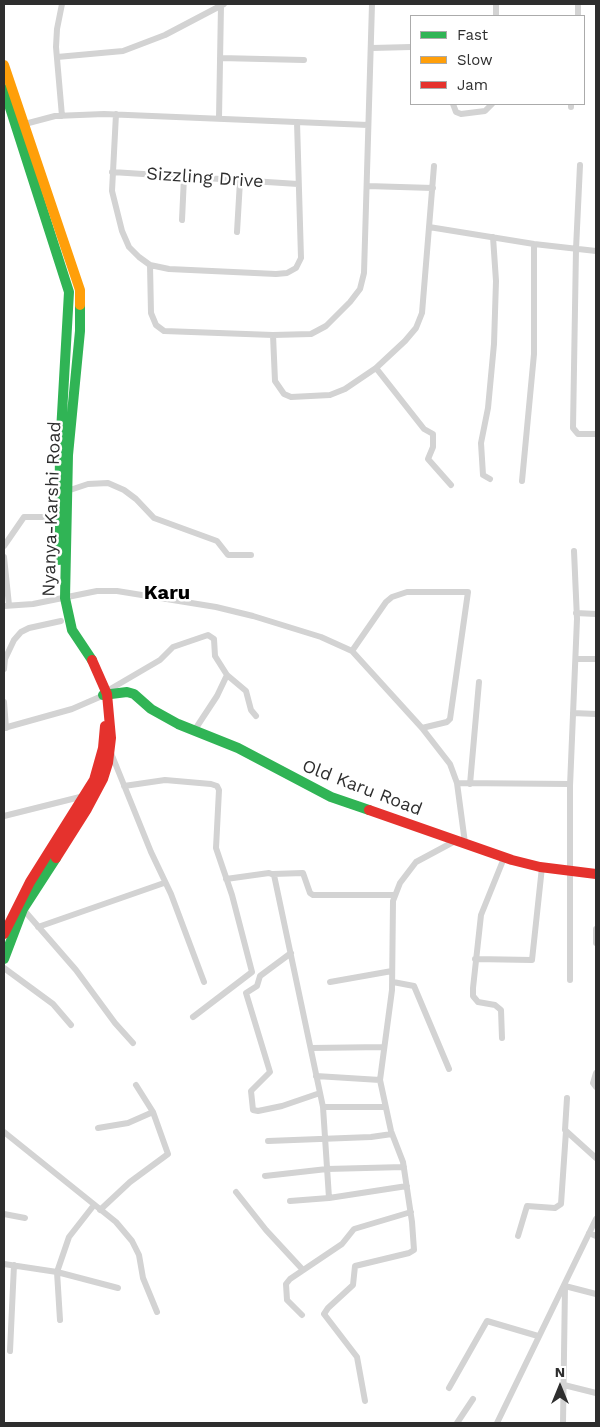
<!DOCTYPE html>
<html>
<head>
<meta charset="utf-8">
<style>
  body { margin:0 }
  #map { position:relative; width:600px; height:1427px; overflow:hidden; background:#fff; font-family:"Work Sans",sans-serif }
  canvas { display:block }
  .frame { position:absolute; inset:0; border:5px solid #2e2e2e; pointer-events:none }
  .legend { position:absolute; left:410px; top:15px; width:175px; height:90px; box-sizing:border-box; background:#fff; border:1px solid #ababab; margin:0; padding:6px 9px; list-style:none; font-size:15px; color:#2e2e2e }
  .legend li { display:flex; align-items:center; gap:10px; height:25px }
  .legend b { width:25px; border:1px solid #ababab }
  .north { position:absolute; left:535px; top:1362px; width:50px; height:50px; -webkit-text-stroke:4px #fff; paint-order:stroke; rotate:0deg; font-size:14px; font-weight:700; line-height:20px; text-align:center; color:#2e2e2e }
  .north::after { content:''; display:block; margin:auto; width:18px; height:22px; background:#2e2e2e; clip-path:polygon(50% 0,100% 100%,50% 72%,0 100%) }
</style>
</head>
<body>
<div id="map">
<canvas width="600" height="1427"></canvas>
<div class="frame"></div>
<ul class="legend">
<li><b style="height:6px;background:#30b455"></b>Fast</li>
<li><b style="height:6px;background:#ff9f0a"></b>Slow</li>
<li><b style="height:6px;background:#e5322d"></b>Jam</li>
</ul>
<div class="north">N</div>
</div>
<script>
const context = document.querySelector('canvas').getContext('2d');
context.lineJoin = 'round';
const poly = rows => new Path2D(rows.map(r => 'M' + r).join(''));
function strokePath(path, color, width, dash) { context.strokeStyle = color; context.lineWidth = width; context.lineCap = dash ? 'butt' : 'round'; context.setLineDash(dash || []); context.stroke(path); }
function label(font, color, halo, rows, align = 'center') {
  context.font = font + ' "Work Sans",sans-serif'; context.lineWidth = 5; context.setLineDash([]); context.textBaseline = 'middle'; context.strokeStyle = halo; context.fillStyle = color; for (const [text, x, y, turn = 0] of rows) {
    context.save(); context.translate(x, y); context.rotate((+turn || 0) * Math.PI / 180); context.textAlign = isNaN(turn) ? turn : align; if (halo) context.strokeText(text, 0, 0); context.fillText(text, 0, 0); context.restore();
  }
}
strokePath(poly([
  [496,16,496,4],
  [578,16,578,4],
  [372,48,411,47],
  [57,57,123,51,165,35,224,4],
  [220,58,304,60],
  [453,104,456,112,461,114,485,111,492,104],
  [571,104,571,107],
  [116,114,112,191,122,231,129,247,139,257,150,265,169,269,276,274,287,273,296,268,301,258,297,122],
  [62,116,56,47,57,29,62,4],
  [219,118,221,5],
  [21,125,55,116,104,114,368,125],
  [580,165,576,249,573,428,578,434,596,434],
  [112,172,298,184],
  [367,186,433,188],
  [182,220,184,177],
  [429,227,534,244,596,251],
  [237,232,240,181],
  [150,265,151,313,156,325,164,331,273,335,311,334,326,326,350,302,360,289,364,273,372,4],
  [273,335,275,381,284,394,291,397,330,395,345,389,376,368,405,341,416,328,422,313,434,166],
  [376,368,424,429,433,434,433,447,428,459,451,485],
  [490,479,483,475,481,443,488,408,494,344,496,281,493,237],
  [522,481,534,354,534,244],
  [67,491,88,484,108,483,124,490,136,499,154,518,217,541,228,555,251,555],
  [4,546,24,517,59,517],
  [4,557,9,605],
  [4,606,33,604,97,591,117,591,216,607,253,616,321,637,352,651,422,728,450,764,457,783,465,843],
  [576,613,596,614],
  [352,651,386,602,392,597,407,592,468,592,450,719,447,722,422,728],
  [576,659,596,659],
  [4,669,5,659,14,640,21,632,29,628,61,621],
  [107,691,160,660,173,647,208,635,214,639,215,656,227,675,246,691,251,710,256,716],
  [4,702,6,728],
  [573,713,596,714],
  [4,728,72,709,102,696],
  [194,731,217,696,227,675],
  [111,753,151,852,171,894,204,982],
  [457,783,570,784],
  [470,784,479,682],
  [124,786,165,780,211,784,217,786,219,790,216,848,232,895,252,972,193,1017],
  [4,816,84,796],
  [273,874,303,873,310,893,313,895,395,895],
  [226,879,269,873,274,875,323,1107,329,1198],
  [23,909,76,970,115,1023,133,1043],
  [38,927,164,883],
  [596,929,596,943],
  [291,953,260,976,257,986,246,993,270,1072,251,1091,253,1110,258,1111,282,1106,320,1093],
  [475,959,532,960,542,867],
  [4,968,53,1004,71,1025],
  [570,980,570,786,577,619,574,551],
  [330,982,392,971],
  [393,982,414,986,449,1069],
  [502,1038,501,1010,495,1005,478,1002,473,996,473,988,481,915,504,858],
  [311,1048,384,1047],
  [596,1073,593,1083,596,1087],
  [316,1076,380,1080],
  [567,1098,565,1130,596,1158],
  [323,1107,385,1107],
  [98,1128,128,1123,153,1112],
  [4,1132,116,1222,132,1241,139,1255,143,1278,157,1312],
  [268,1141,371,1137,392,1134],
  [265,1176,327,1169,404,1167],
  [236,1192,266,1230,303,1270],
  [290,1201,329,1198,407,1186],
  [100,1210,130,1182,168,1154,153,1112,136,1085],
  [4,1214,25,1218],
  [589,1233,596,1236],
  [518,1236,527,1206,555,1208,561,1204,566,1131],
  [4,1264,57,1272,118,1288],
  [302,1315,287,1300,286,1284,290,1279,342,1244,354,1229,411,1212],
  [60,1320,57,1272,69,1237,94,1205],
  [10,1351,14,1265],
  [564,1385,596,1393],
  [449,1388,487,1321,538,1336],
  [365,1401,357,1357,324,1314,328,1308,353,1285,355,1266,409,1253,414,1250,412,1222,403,1162,391,1131,380,1080,392,990,393,901,400,883,416,862,457,840],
  [457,1423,473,1399],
  [497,1423,596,1219],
  [563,1423,565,1286,596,1294]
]), '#d3d3d3', 6);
strokePath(poly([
  [4,89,69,292,60,449,59,560],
  [80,305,80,331,68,455,65,598,72,630,92,660],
  [103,695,127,692,134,694,151,709,178,724,238,748,331,797,369,810],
  [4,959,23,909,56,858]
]), '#30b455', 10);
strokePath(poly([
  [4,65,80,290,80,305]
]), '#ff9f0a', 10);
strokePath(poly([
  [369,810,512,860,540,867,596,874],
  [56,858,87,809,103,779,108,763,111,738,107,694,92,660],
  [4,934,30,882,94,780,103,748,105,726]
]), '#e5322d', 10);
label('18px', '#2e2e2e', '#fff', [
  ["Sizzling Drive",205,178,4],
  ["Nyanya-Karshi Road",52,509,-88],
  ["Old Karu Road",362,788,21]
]);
label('bold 20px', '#000', '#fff', [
  ["Karu",167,593]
]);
</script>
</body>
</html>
